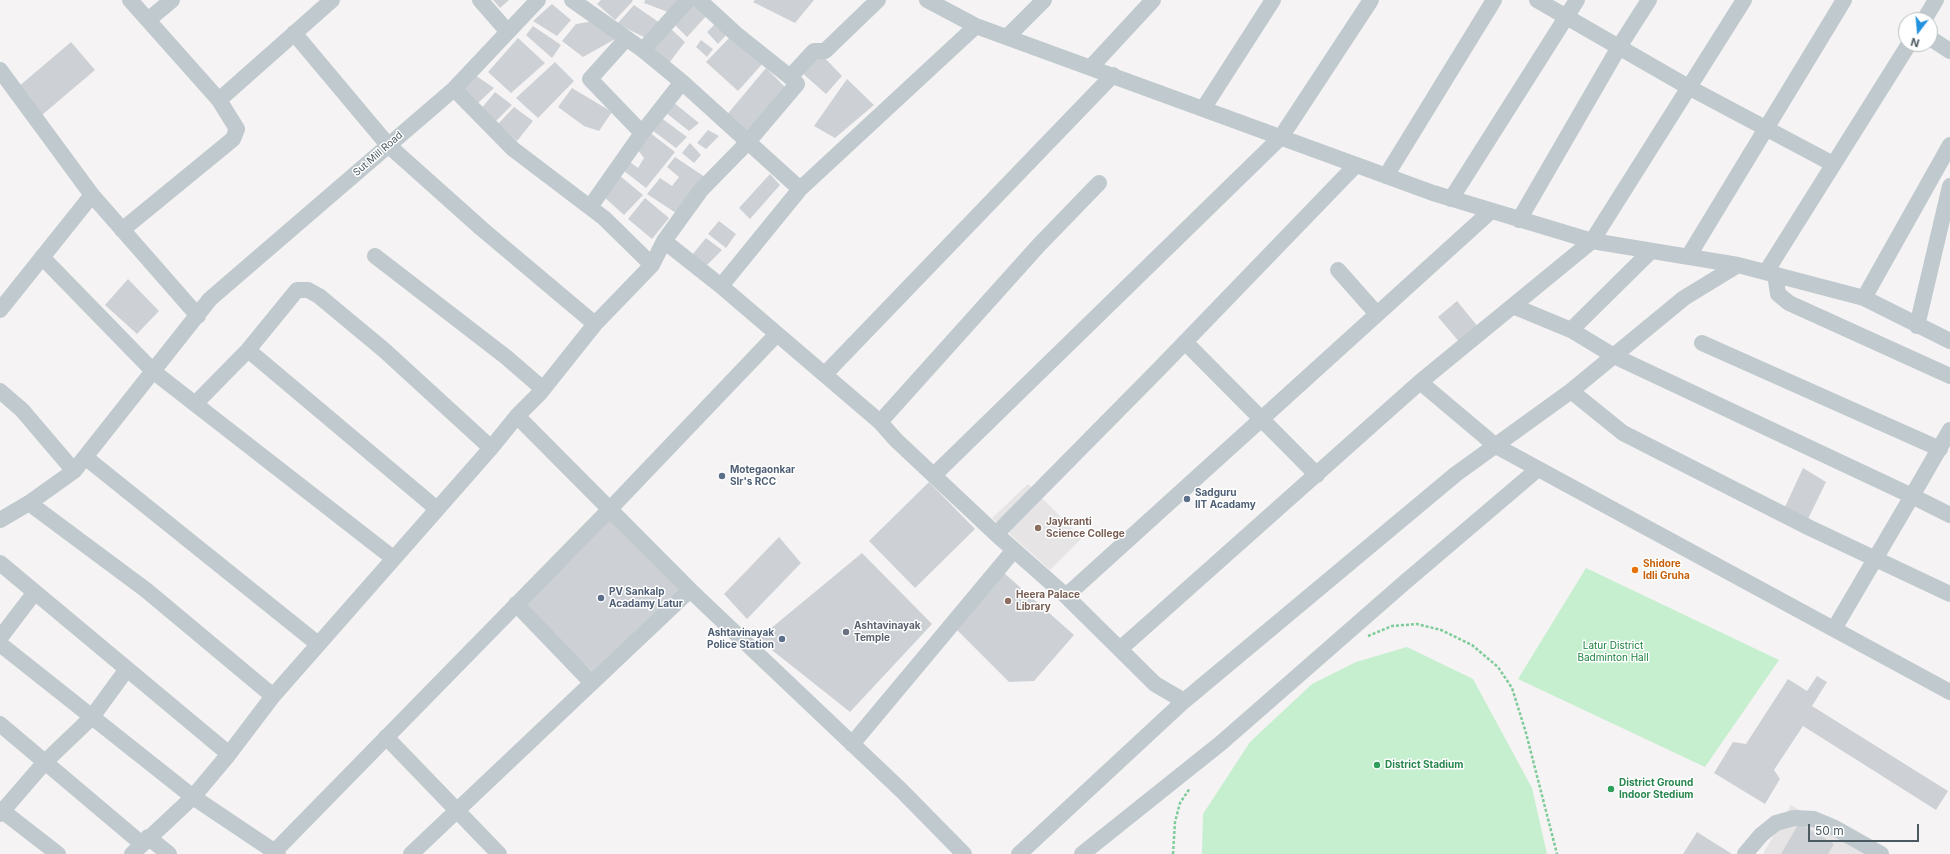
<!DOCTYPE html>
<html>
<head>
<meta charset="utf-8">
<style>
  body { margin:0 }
  #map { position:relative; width:1950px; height:854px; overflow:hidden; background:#f5f3f3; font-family:Inter,sans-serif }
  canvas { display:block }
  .north { position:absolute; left:1898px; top:12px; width:40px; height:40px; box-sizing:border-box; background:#fff; border:1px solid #b7bdbf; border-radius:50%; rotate:196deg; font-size:11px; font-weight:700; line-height:16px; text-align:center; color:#4b5960 }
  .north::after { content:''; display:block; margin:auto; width:14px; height:18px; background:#2392df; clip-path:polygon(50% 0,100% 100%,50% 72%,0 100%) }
  .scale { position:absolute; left:1808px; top:824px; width:111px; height:18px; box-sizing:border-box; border:2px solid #4b5960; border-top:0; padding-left:5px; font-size:12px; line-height:14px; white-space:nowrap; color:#4b5960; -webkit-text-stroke:3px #fff; paint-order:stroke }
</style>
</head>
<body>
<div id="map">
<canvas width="1950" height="854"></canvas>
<div class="north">N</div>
<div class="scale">50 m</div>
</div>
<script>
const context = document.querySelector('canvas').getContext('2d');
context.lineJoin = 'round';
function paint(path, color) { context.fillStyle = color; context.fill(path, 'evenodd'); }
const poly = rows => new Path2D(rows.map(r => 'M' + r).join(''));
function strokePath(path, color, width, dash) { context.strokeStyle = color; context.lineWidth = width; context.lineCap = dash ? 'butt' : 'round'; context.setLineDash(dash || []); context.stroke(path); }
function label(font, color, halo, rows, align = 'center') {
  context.font = font + ' Inter,sans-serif'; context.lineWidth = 3; context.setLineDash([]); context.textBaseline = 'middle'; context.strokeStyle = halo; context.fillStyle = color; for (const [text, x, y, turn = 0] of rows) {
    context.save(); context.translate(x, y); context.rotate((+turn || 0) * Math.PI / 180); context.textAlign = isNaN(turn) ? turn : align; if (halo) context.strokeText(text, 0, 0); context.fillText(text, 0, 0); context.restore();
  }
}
paint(poly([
  [1028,484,1082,538,1050,570,992,518],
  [1791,805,1871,854,1763,854]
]), '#e6e4e5');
paint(poly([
  [1586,568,1779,660,1705,767,1518,679],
  [1407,647,1473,679,1532,788,1547,854,1202,854,1203,814,1250,742,1312,684,1356,662]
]), '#c5efcf');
paint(poly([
  [493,0,509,0,500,8],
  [601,0,632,0,633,1,615,20,597,4],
  [645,0,678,0,668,12,644,3],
  [755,0,814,0,795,23,753,2],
  [695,2,709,13,687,37,675,25],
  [552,4,571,20,557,36,533,21],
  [634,5,660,23,646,38,617,24],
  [594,21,615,39,583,57,562,41,576,24],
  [716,23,727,34,718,44,707,32],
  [533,26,561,45,552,58,526,35],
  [670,28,685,42,669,63,651,49],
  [732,35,764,62,738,91,706,62],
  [518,38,545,63,511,93,488,72],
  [701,40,713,49,707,57,696,47],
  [71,42,95,70,42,115,18,87],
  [822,55,842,76,826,94,801,72],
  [555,62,574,81,538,118,516,98],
  [766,68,785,87,747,134,725,117],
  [475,75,494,88,477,104,460,90],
  [847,79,874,105,835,138,814,126],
  [572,88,612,112,599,131,584,126,558,107],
  [495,92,512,105,495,122,480,110],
  [673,102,699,123,689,131,665,112],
  [514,107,533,121,517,141,498,124],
  [660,117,687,137,676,148,652,130],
  [708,130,719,136,706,149,697,143],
  [649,132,675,152,646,188,624,171,630,162,638,168,644,158,637,149],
  [690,143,701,155,694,163,682,153],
  [675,157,705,177,676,213,647,194,660,178,672,186,679,177,667,167],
  [770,174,780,185,750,219,739,208],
  [619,175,643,195,624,215,603,196],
  [645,198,669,218,652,239,628,219],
  [719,221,736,234,726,248,708,234],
  [706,238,722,250,707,265,692,255],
  [128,279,159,311,137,334,105,305],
  [1457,301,1479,328,1461,344,1438,317],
  [1803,468,1826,482,1808,519,1784,509],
  [929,482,975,529,915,588,869,541],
  [609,519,680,591,594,673,524,605],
  [779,537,801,563,747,619,724,594],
  [862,553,932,624,850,712,758,639],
  [1004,573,1074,635,1034,681,1009,682,956,629],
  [1817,676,1827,682,1812,706,1948,791,1936,810,1803,726,1774,770,1780,779,1765,804,1714,773,1733,742,1746,744,1788,679,1807,691],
  [1799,823,1834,844,1828,854,1781,854],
  [1697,832,1732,854,1683,854]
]), '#cdd1d5');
strokePath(poly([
  [1368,636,1392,626,1417,624,1441,630,1472,645,1498,667,1512,688,1526,733,1557,854],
  [1173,854,1175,822,1180,803,1190,788]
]), '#7ecc99', 2.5, [3, 2]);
strokePath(poly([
  [130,0,219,100,332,0],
  [480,0,508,32],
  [572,0,643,50,682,82,800,189],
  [699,0,736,34,790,77],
  [927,0,976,26,1433,193,1592,241,1738,265,1864,298,1950,145],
  [1537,0,1690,88,1833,164],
  [148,20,172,0],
  [1924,20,1936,0],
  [294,33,388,145,482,229,595,324],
  [1007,37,1044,0],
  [1930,38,1950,51],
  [626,39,590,79,642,133],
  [643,50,688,0],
  [1091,67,1153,0],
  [0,70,92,195,198,316],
  [454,89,513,149,604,218,652,265],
  [1203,109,1273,0],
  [1386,176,1494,0],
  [1451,199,1577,0],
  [590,207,642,133,682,82],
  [1519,220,1619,47,1649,0],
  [122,230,233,139,237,129,219,100],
  [664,241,721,286,880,422,896,440,996,534,1066,596,1155,684,1184,701],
  [375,256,506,357,543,389],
  [42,257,154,372,393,558],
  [1688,257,1844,0],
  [1338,270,1377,314],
  [1766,272,1909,44],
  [1775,274,1778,294,1789,303,1950,376],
  [721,286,800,189,976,26],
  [1864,298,1950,341],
  [1513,306,1571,330,1614,356,1912,496,1834,629],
  [0,310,92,195],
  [1917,326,1950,186],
  [1571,330,1651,251],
  [1185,342,1317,475],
  [1702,343,1940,449],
  [825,374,1113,75],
  [1420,382,1592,241,1744,0],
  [0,391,22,410,74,471],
  [1571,391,1623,433,1810,528,1950,594],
  [195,404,248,350],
  [517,416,690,590,902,791,964,854],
  [880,422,1039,245,1099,183],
  [1950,430,1912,496,1950,515],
  [85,457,318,644],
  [934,475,1281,137,1371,0],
  [29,503,146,590,273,696],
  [437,509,248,350,297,290,308,290,319,296,384,350,491,448],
  [0,520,29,503,74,471,210,299,454,89,538,0],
  [996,534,1160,368,1356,165],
  [0,563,229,754],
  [1066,596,1491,211],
  [516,604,592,683],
  [0,638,35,592],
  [0,644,193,797,278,854],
  [1120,649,1420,382,1496,446,1950,692],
  [0,724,142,844],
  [386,737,499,854],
  [852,744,1014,550],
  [0,809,58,854],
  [0,814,45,762,92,717,127,669],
  [148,837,169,854],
  [275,851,609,510,777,334],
  [132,854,193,797,229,754,273,696,491,448,517,416,540,393,595,324,652,265,664,241,701,190,747,143,797,84,790,77,814,51,825,51,878,0],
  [411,854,690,590],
  [1019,854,1184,701,1456,474,1571,391,1684,298,1738,265],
  [1082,854,1221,743,1404,583,1538,469],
  [1745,854,1761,835,1776,823,1794,818,1814,819,1833,827,1881,854]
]), '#bfc9ce', 16);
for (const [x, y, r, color] of [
  [722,476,4,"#5c6f8a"],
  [1187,499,4,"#5c6f8a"],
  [1038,528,4,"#8d6e63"],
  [1635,570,4,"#e8710a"],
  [601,598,4,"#5c6f8a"],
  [1008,601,4,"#8d6e63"],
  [846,632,4,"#6b7280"],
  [782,639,4,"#5c6f8a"],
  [1377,765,4,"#2e9e5b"],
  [1611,789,4,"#2e9e5b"]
]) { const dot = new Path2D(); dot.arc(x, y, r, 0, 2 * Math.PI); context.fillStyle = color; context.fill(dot); strokePath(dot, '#fff', 1.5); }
label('10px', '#4b5960', '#fff', [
  ["Sut Mill Road",378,154,-41]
]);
label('bold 10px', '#4e5e75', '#fff', [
  ["Motegaonkar",730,470],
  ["SIr's RCC",730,482],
  ["Sadguru",1195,493],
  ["IIT Acadamy",1195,505],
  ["PV Sankalp",609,592],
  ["Acadamy Latur",609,604],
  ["Ashtavinayak",774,633,"right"],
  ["Police Station",774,645,"right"]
], 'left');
label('bold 10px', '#785e54', '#fff', [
  ["Jaykranti",1046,522],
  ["Science College",1046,534],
  ["Heera Palace",1016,595],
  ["Library",1016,607]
], 'left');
label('bold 10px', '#c56008', '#fff', [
  ["Shidore",1643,564],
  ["Idli Gruha",1643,576]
], 'left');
label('bold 10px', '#5b616d', '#fff', [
  ["Ashtavinayak",854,626],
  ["Temple",854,638]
], 'left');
label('10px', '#1c813f', '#fff', [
  ["Latur District",1613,646],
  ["Badminton Hall",1613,658]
]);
label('bold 10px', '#27864d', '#fff', [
  ["District Stadium",1385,765],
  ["District Ground",1619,783],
  ["Indoor Stedium",1619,795]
], 'left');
</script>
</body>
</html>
